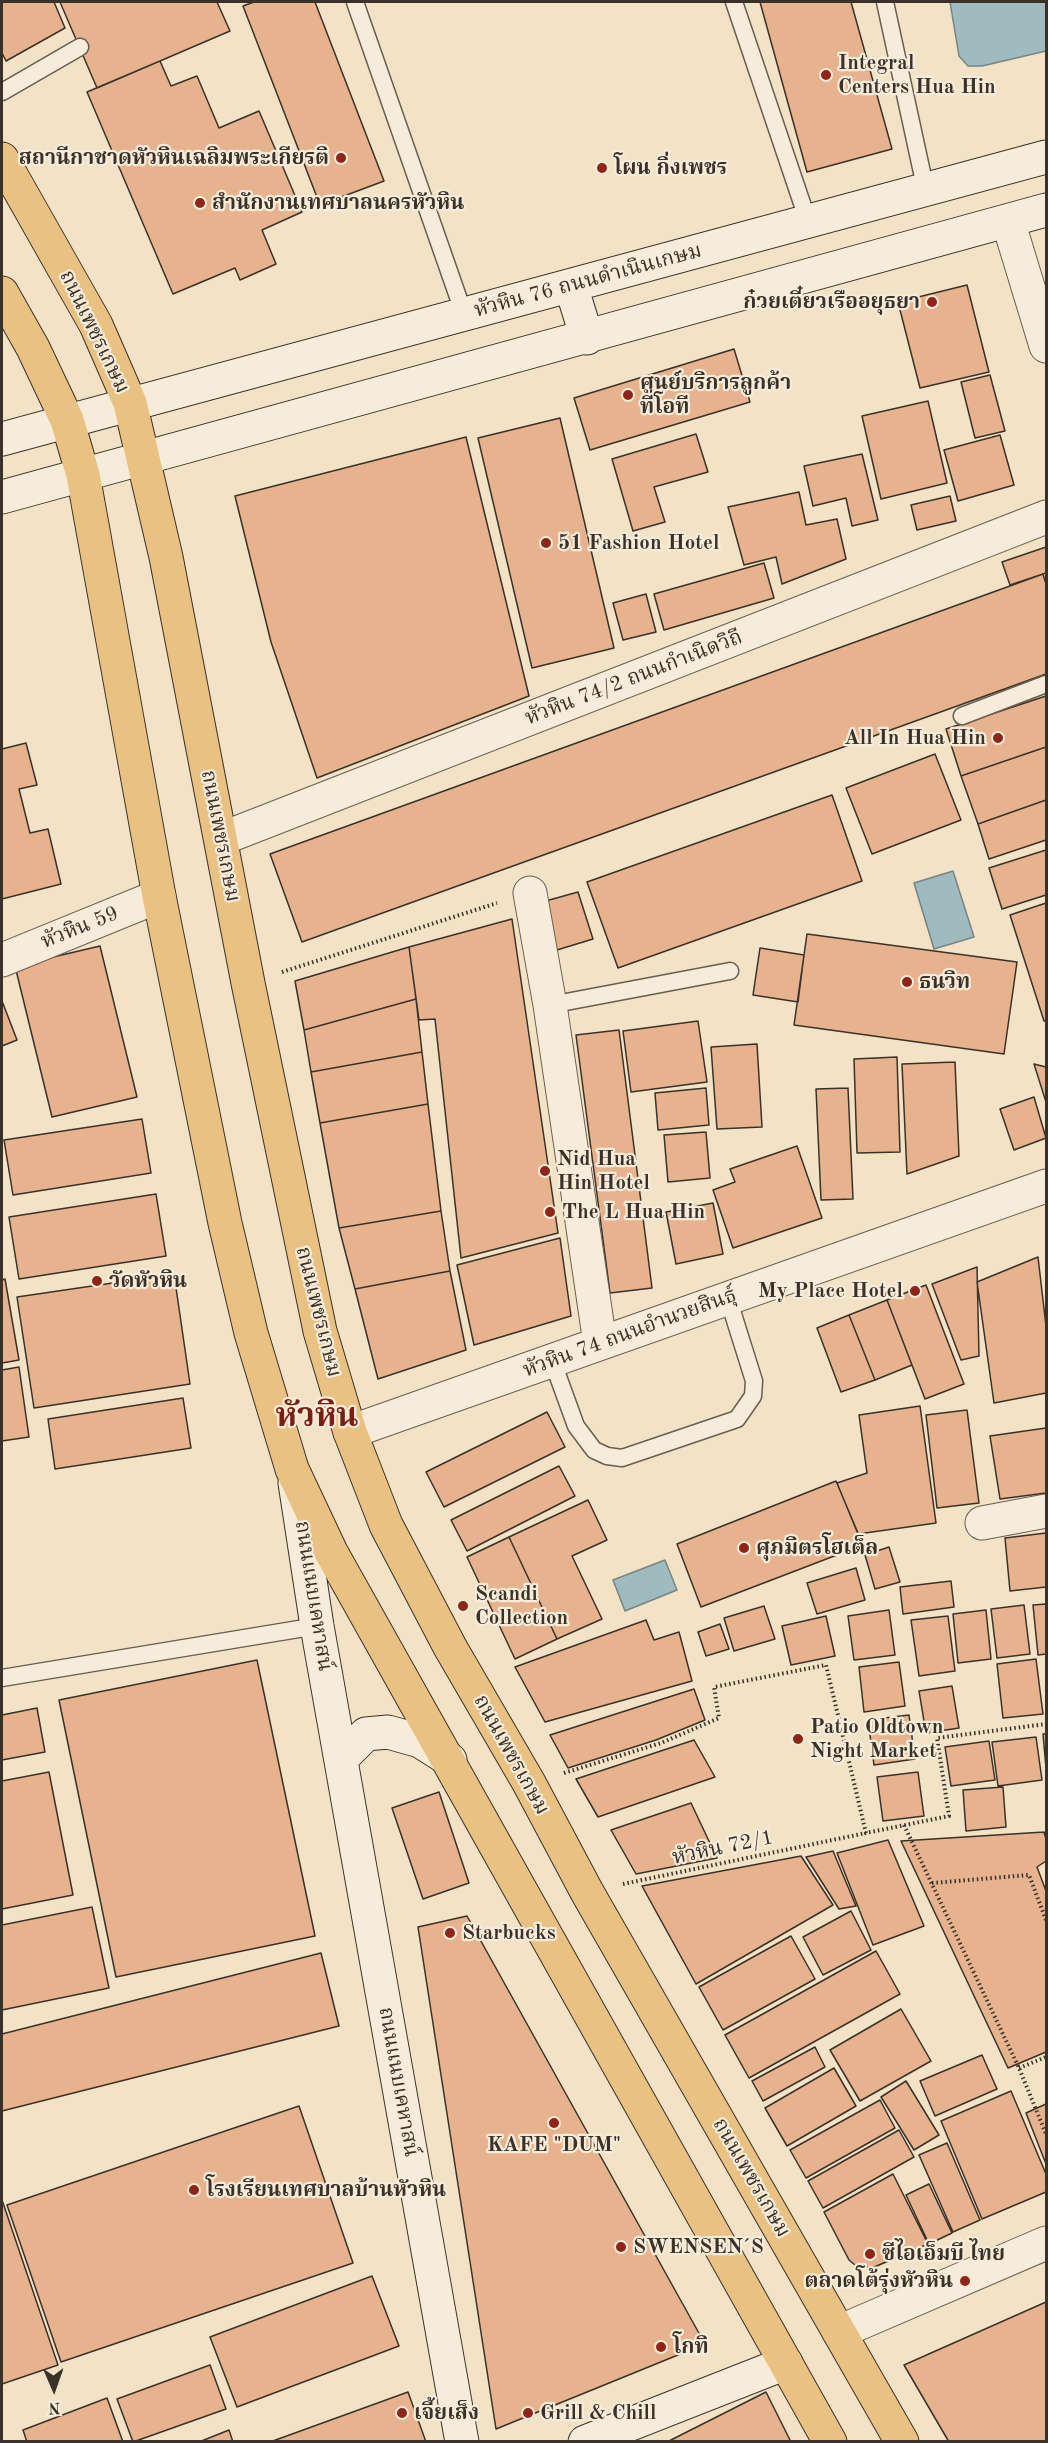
<!DOCTYPE html>
<html>
<head>
<meta charset="utf-8">
<style>
  body { margin:0 }
  #map { position:relative; width:1048px; height:2443px; overflow:hidden; background:#f2e2c6; font-family:"Old Standard TT",serif }
  canvas { display:block }
  .frame { position:absolute; inset:0; border:3px solid #3a3128; pointer-events:none }
  .north { position:absolute; left:24px; top:2359px; width:60px; height:60px; -webkit-text-stroke:4px #f7ecda; paint-order:stroke; rotate:178deg; font-size:16px; font-weight:700; line-height:24px; text-align:center; color:#3a3128 }
  .north::after { content:''; display:block; margin:auto; width:21px; height:27px; background:#3a3128; clip-path:polygon(50% 0,100% 100%,50% 72%,0 100%) }
</style>
</head>
<body>
<div id="map">
<canvas width="1048" height="2443"></canvas>
<div class="frame"></div>
<div class="north">N</div>
</div>
<script>
const context = document.querySelector('canvas').getContext('2d');
context.lineJoin = 'round';
function paint(path, color) { context.fillStyle = color; context.fill(path, 'evenodd'); }
const poly = rows => new Path2D(rows.map(r => 'M' + r).join(''));
function strokePath(path, color, width, dash) { context.strokeStyle = color; context.lineWidth = width; context.lineCap = dash ? 'butt' : 'round'; context.setLineDash(dash || []); context.stroke(path); }
function label(font, color, halo, rows, align = 'center') {
  context.font = font + ' "Old Standard TT","Noto Serif Thai",serif'; context.lineWidth = 4.5; context.setLineDash([]); context.textBaseline = 'middle'; context.strokeStyle = halo; context.fillStyle = color; for (const [text, x, y, turn = 0] of rows) {
    context.save(); context.translate(x, y); context.rotate((+turn || 0) * Math.PI / 180); context.textAlign = isNaN(turn) ? turn : align; if (halo) context.strokeText(text, 0, 0); context.fillText(text, 0, 0); context.restore();
  }
}
const water = poly([
  [950,2,1046,2,1046,51,982,66,968,66,959,56,950,2],
  [953,871,974,937,934,949,914,883,953,871],
  [665,1560,677,1590,625,1611,613,1580,665,1560]
]);
paint(water, '#a0bbbf');
strokePath(water, '#778483', 1.5);
const building = poly([
  [2,2,54,2,65,28,6,61,2,53,2,2],
  [60,2,217,2,230,31,97,88,60,2],
  [254,2,315,2,384,181,320,205,243,6,254,2],
  [760,2,851,2,892,149,807,172,760,2],
  [160,61,171,86,197,76,219,128,259,111,302,212,262,230,276,264,240,280,235,268,173,294,87,92,160,61],
  [967,285,989,372,920,388,898,302,967,285],
  [734,349,750,402,590,450,574,398,734,349],
  [990,375,1005,431,975,438,961,382,990,375],
  [928,401,947,483,881,499,862,416,928,401],
  [560,418,614,648,532,668,478,438,560,418],
  [696,434,708,472,654,487,665,522,633,531,612,459,696,434],
  [1000,435,1014,485,958,501,944,450,1000,435],
  [466,437,529,696,317,778,271,642,235,496,466,437],
  [862,454,878,520,852,526,846,498,813,506,804,466,862,454],
  [799,492,806,525,837,519,846,559,782,584,776,557,744,565,728,507,799,492],
  [950,496,956,521,917,530,911,505,950,496],
  [1046,547,1046,573,1010,585,1002,562,1046,547],
  [764,563,774,598,664,630,654,594,764,563],
  [1043,574,1046,584,1046,674,302,942,270,854,1043,574],
  [646,594,656,632,623,640,613,603,646,594],
  [1046,696,1046,747,961,776,946,729,1046,696],
  [26,743,37,785,19,789,30,833,48,829,61,884,2,899,2,749,26,743],
  [1046,747,1046,800,978,824,961,776,1046,747],
  [935,754,961,820,872,854,846,788,935,754],
  [832,795,862,881,618,968,587,882,832,795],
  [1046,800,1046,840,989,859,978,824,1046,800],
  [1046,850,1046,895,1002,909,989,868,1046,850],
  [578,892,593,939,557,950,542,902,578,892],
  [1046,903,1046,1021,1044,1021,1010,915,1046,903],
  [512,919,558,1233,461,1258,435,1019,419,1020,409,947,512,919],
  [807,934,1017,962,1004,1054,794,1025,807,934],
  [100,946,137,1097,52,1117,15,966,100,946],
  [409,947,416,999,304,1030,295,981,409,947],
  [760,948,804,955,798,1002,753,995,760,948],
  [416,999,422,1052,311,1072,304,1030,416,999],
  [2,1001,17,1040,2,1046,2,1001],
  [698,1021,707,1082,631,1092,623,1031,698,1021],
  [619,1030,652,1288,610,1293,576,1035,619,1030],
  [757,1044,762,1127,717,1129,711,1047,757,1044],
  [422,1052,428,1104,320,1123,311,1072,422,1052],
  [897,1057,900,1152,857,1153,854,1059,897,1057],
  [955,1062,959,1156,907,1174,902,1064,955,1062],
  [1034,1064,1046,1067,1046,1102,1034,1064],
  [706,1088,709,1125,658,1130,655,1093,706,1088],
  [848,1088,853,1199,821,1200,816,1089,848,1088],
  [1034,1097,1046,1138,1014,1150,1000,1109,1034,1097],
  [428,1104,441,1211,339,1228,320,1123,428,1104],
  [142,1119,151,1173,13,1195,4,1140,142,1119],
  [706,1132,710,1178,668,1182,664,1135,706,1132],
  [797,1146,822,1218,733,1248,713,1190,735,1182,730,1169,797,1146],
  [156,1194,166,1256,19,1279,9,1217,156,1194],
  [713,1203,723,1254,676,1264,666,1212,713,1203],
  [441,1211,450,1271,355,1289,339,1228,441,1211],
  [560,1238,571,1316,474,1345,457,1265,560,1238],
  [1038,1257,1046,1326,1046,1393,994,1403,977,1282,1038,1257],
  [977,1267,979,1356,961,1360,932,1284,977,1267],
  [450,1271,466,1350,378,1379,355,1289,450,1271],
  [174,1274,190,1384,34,1408,17,1297,174,1274],
  [5,1279,19,1360,2,1363,2,1280,5,1279],
  [926,1285,964,1384,925,1399,887,1300,926,1285],
  [887,1300,912,1365,875,1380,849,1315,887,1300],
  [849,1315,875,1380,841,1392,817,1328,849,1315],
  [19,1367,29,1437,2,1441,2,1370,19,1367],
  [183,1398,191,1448,55,1469,48,1419,183,1398],
  [920,1406,936,1523,858,1534,837,1483,867,1473,859,1415,920,1406],
  [967,1410,979,1503,937,1508,926,1415,967,1410],
  [547,1412,565,1447,444,1507,426,1472,547,1412],
  [1046,1428,1046,1493,1000,1499,990,1436,1046,1428],
  [559,1466,575,1496,467,1551,451,1520,559,1466],
  [836,1481,863,1545,701,1607,677,1544,836,1481],
  [588,1500,607,1540,572,1556,602,1619,557,1639,509,1537,588,1500],
  [1046,1533,1046,1587,1010,1591,1005,1538,1046,1533],
  [509,1537,557,1639,515,1659,467,1557,509,1537],
  [889,1547,900,1582,875,1589,865,1555,889,1547],
  [856,1568,865,1600,817,1614,807,1583,856,1568],
  [951,1581,954,1607,903,1614,900,1587,951,1581],
  [1046,1604,1046,1654,1038,1655,1033,1605,1046,1604],
  [1024,1605,1030,1654,997,1658,991,1609,1024,1605],
  [764,1606,775,1639,734,1651,724,1618,764,1606],
  [889,1610,895,1655,854,1660,848,1616,889,1610],
  [986,1610,991,1659,958,1663,953,1614,986,1610],
  [826,1616,835,1656,791,1665,782,1626,826,1616],
  [948,1616,955,1671,919,1676,911,1620,948,1616],
  [646,1620,654,1640,679,1632,692,1681,545,1722,515,1667,646,1620],
  [720,1624,729,1649,706,1656,698,1632,720,1624],
  [1036,1659,1043,1714,1003,1718,997,1664,1036,1659],
  [257,1660,315,1936,116,1977,59,1700,257,1660],
  [899,1662,905,1706,864,1712,859,1667,899,1662],
  [952,1686,959,1728,926,1733,919,1691,952,1686],
  [694,1689,705,1720,656,1740,568,1768,550,1735,694,1689],
  [37,1708,45,1752,2,1760,2,1715,37,1708],
  [909,1715,915,1759,874,1765,868,1720,909,1715],
  [1043,1734,1046,1734,1046,1768,1043,1734],
  [1036,1737,1042,1780,998,1786,992,1742,1036,1737],
  [694,1740,715,1777,598,1817,576,1779,694,1740],
  [989,1741,995,1780,951,1786,945,1747,989,1741],
  [49,1772,73,1895,2,1909,2,1781,49,1772],
  [918,1772,924,1816,883,1821,877,1777,918,1772],
  [1003,1787,1006,1827,966,1831,963,1790,1003,1787],
  [439,1792,469,1883,423,1899,392,1808,439,1792],
  [691,1803,717,1858,636,1874,611,1830,691,1803],
  [1044,1832,1046,1839,1046,1861,1037,1867,1046,1891,1046,2052,1008,2068,901,1841,1044,1832],
  [888,1840,924,1926,873,1945,837,1853,888,1840],
  [833,1851,856,1906,839,1909,806,1857,833,1851],
  [801,1856,833,1905,696,1984,642,1886,801,1856],
  [92,1907,109,1988,2,2010,2,1925,92,1907],
  [851,1911,871,1950,823,1975,803,1937,851,1911],
  [467,1916,705,2344,496,2429,418,1927,467,1916],
  [791,1936,815,1979,723,2030,699,1987,791,1936],
  [876,1951,900,1994,749,2078,725,2035,876,1951],
  [321,1953,339,2026,2,2111,2,2034,321,1953],
  [901,2009,931,2061,860,2101,830,2050,901,2009],
  [815,2047,825,2067,763,2101,752,2081,815,2047],
  [982,2055,997,2089,935,2116,920,2081,982,2055],
  [834,2068,856,2106,787,2146,765,2108,834,2068],
  [906,2081,939,2135,914,2150,881,2097,906,2081],
  [1011,2091,1046,2174,1046,2192,982,2219,941,2121,1011,2091],
  [880,2100,895,2128,806,2178,790,2150,880,2100],
  [1046,2104,1046,2164,1026,2113,1046,2104],
  [299,2106,353,2263,61,2362,7,2205,299,2106],
  [899,2130,914,2157,823,2208,808,2181,899,2130],
  [947,2143,980,2220,953,2232,919,2155,947,2143],
  [893,2174,928,2244,872,2268,855,2265,849,2260,824,2212,893,2174],
  [929,2184,952,2233,929,2244,906,2195,929,2184],
  [2,2200,58,2365,2,2384,2,2200],
  [372,2276,399,2346,237,2407,210,2337,372,2276],
  [1046,2302,1046,2442,949,2442,904,2365,1046,2302],
  [210,2365,226,2409,133,2442,117,2399,210,2365],
  [408,2392,426,2442,270,2442,408,2392],
  [766,2392,791,2442,667,2442,766,2392],
  [107,2398,123,2442,27,2442,23,2430,107,2398],
  [229,2430,233,2442,199,2442,229,2430]
]);
paint(building, '#e6b38e');
strokePath(building, '#3a3128', 1.5);
const lane = poly([
  [355,2,464,314],
  [734,2,808,221],
  [885,2,926,191],
  [2,92,80,47],
  [962,716,1046,684],
  [550,1005,730,971],
  [552,1360,576,1426,594,1450,607,1456,622,1458,737,1419,753,1396,754,1381,728,1298],
  [2,1678,317,1626]
]);
const street = poly([
  [1008,221,1046,346],
  [221,839,1046,517],
  [530,893,550,1005,600,1343],
  [2,960,159,896],
  [350,1432,1046,1186],
  [982,1523,1046,1511],
  [839,2332,1046,2243]
]);
const secondary = poly([
  [571,286,587,338],
  [2,439,1046,157],
  [2,497,1046,210],
  [295,1483,317,1626,462,2442],
  [341,1759,366,1734,388,1732,420,1741,450,1760],
  [585,2442,786,2363]
]);
const primary = poly([
  [2,159,96,325,130,403,166,557,248,983,320,1331,350,1432,386,1525,450,1647,529,1783,587,1892,902,2442],
  [2,293,33,348,67,420,83,475,159,896,225,1223,251,1333,292,1469,331,1552,830,2442]
]);
strokePath(lane, '#685d50', 19);
strokePath(street, '#685d50', 35);
strokePath(secondary, '#3a3128', 35);
strokePath(primary, '#3a3128', 35);
strokePath(poly([
  [282,972,497,903],
  [564,1773,661,1743,719,1718,714,1687,826,1665,866,1833,949,1816,937,1738,1046,1724],
  [904,1825,1019,2068,1046,2134],
  [932,1883,1029,1875,1046,1920],
  [623,1884,866,1833],
  [1019,2068,1046,2057]
]), '#3a3128', 4, [1.5, 3]);
strokePath(lane, '#f7ecda', 16);
strokePath(street, '#f7ecda', 33);
strokePath(secondary, '#f7ecda', 33);
strokePath(primary, '#e9c183', 33);
for (const [x, y, r, color] of [
  [826,75,6,"#8f2418"],
  [341,158,6,"#8f2418"],
  [602,168,6,"#8f2418"],
  [200,203,6,"#8f2418"],
  [932,302,6,"#8f2418"],
  [628,395,6,"#8f2418"],
  [546,543,6,"#8f2418"],
  [998,738,6,"#8f2418"],
  [907,982,6,"#8f2418"],
  [545,1171,6,"#8f2418"],
  [550,1212,6,"#8f2418"],
  [97,1281,6,"#8f2418"],
  [915,1291,6,"#8f2418"],
  [744,1548,6,"#8f2418"],
  [463,1606,6,"#8f2418"],
  [798,1739,6,"#8f2418"],
  [450,1933,6,"#8f2418"],
  [554,2123,6,"#8f2418"],
  [194,2190,6,"#8f2418"],
  [621,2247,6,"#8f2418"],
  [870,2254,6,"#8f2418"],
  [965,2281,6,"#8f2418"],
  [661,2347,6,"#8f2418"],
  [402,2413,6,"#8f2418"],
  [528,2413,6,"#8f2418"]
]) { const dot = new Path2D(); dot.arc(x, y, r, 0, 2 * Math.PI); context.fillStyle = color; context.fill(dot); strokePath(dot, '#f7ecda', 2); }
label('bold 21px', '#3a3128', '#f7ecda', [
  ["Integral",838,63],
  ["Centers Hua Hin",838,87],
  ["สถานีกาชาดหัวหินเฉลิมพระเกียรติ",329,158,"right"],
  ["โผน กิ่งเพชร",614,168],
  ["สำนักงานเทศบาลนครหัวหิน",212,203],
  ["ก๋วยเตี๋ยวเรืออยุธยา",920,302,"right"],
  ["ศูนย์บริการลูกค้า",640,383],
  ["ทีโอที",640,407],
  ["51 Fashion Hotel",558,543],
  ["All In Hua Hin",986,738,"right"],
  ["ธนวิท",919,982],
  ["Nid Hua",557,1159],
  ["Hin Hotel",557,1183],
  ["The L Hua Hin",562,1212],
  ["วัดหัวหิน",109,1281],
  ["My Place Hotel",903,1291,"right"],
  ["ศุภมิตรโฮเต็ล",756,1548],
  ["Scandi",475,1594],
  ["Collection",475,1618],
  ["Patio Oldtown",810,1727],
  ["Night Market",810,1751],
  ["Starbucks",462,1933],
  ["KAFE \"DUM\"",554,2145,"center"],
  ["โรงเรียนเทศบาลบ้านหัวหิน",206,2190],
  ["SWENSEN´S",633,2247],
  ["ซีไอเอ็มบี ไทย",882,2254],
  ["ตลาดโต้รุ่งหัวหิน",953,2281,"right"],
  ["โกทิ",673,2347],
  ["เจี้ยเส็ง",414,2413],
  ["Grill & Chill",540,2413]
], 'left');
label('21px', '#3a3128', '#f7ecda', [
  ["หัวหิน 76 ถนนดำเนินเกษม",588,281,-15],
  ["ถนนเพชรเกษม",94,332,64],
  ["หัวหิน 74/2 ถนนกำเนิดวิถี",634,678,-21],
  ["ถนนเพชรเกษม",220,836,79],
  ["หัวหิน 59",80,928,-22],
  ["ถนนเพชรเกษม",318,1312,76],
  ["หัวหิน 74 ถนนอำนวยสินธุ์",630,1333,-20],
  ["ถนนแนบเคหาสน์",313,1596,81],
  ["ถนนเพชรเกษม",511,1755,61],
  ["หัวหิน 72/1",723,1848,-12],
  ["ถนนแนบเคหาสน์",398,2082,80],
  ["ถนนเพชรเกษม",751,2178,60]
]);
label('bold 33px', '#7a1f14', '#f7ecda', [
  ["หัวหิน",317,1417]
]);
</script>
</body>
</html>
